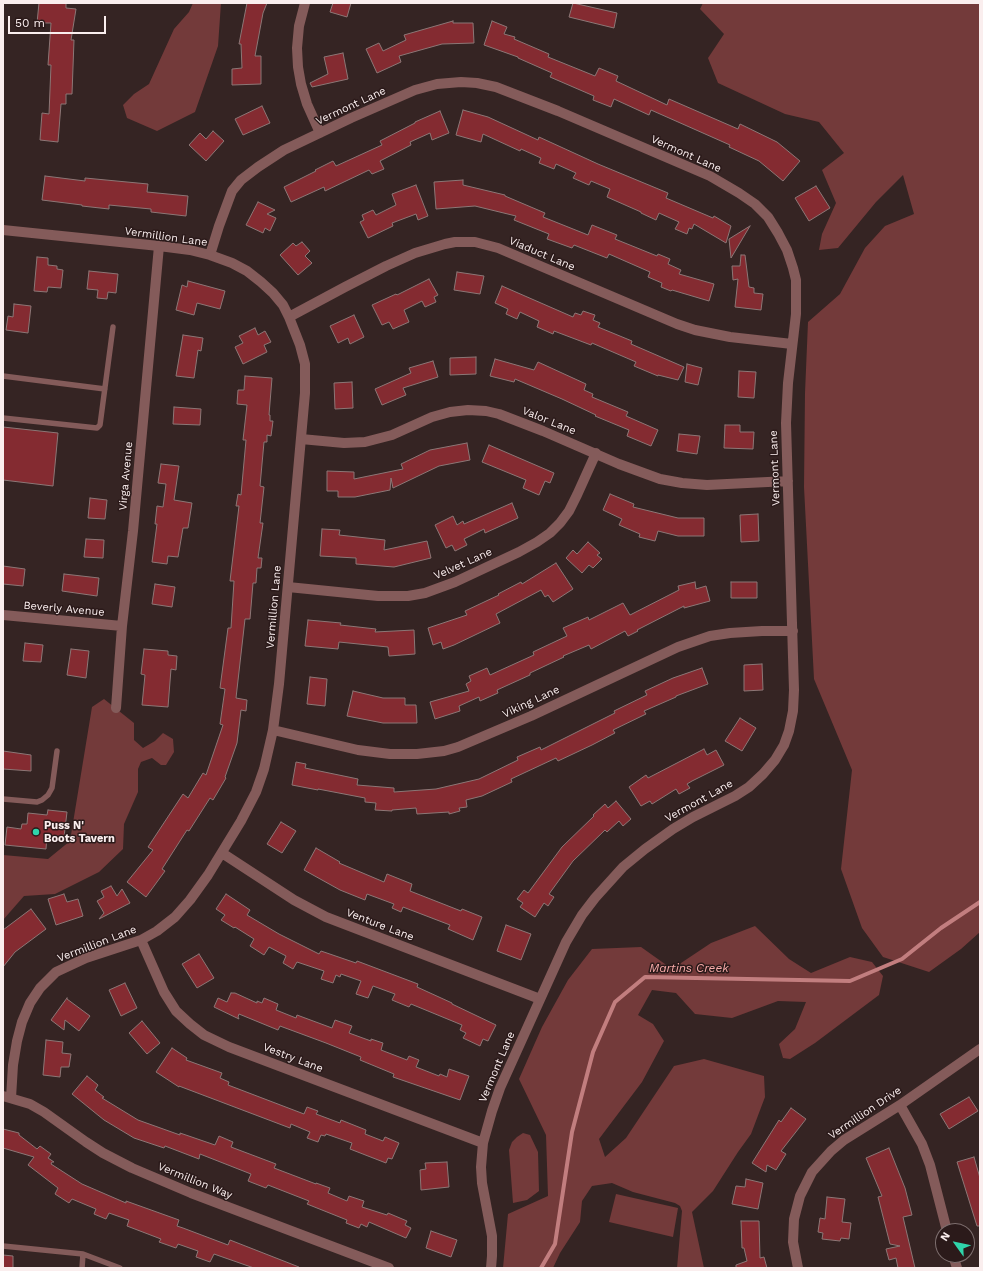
<!DOCTYPE html>
<html>
<head>
<meta charset="utf-8">
<style>
  body { margin:0 }
  #map { position:relative; width:983px; height:1271px; overflow:hidden; background:#352423; font-family:"Work Sans",sans-serif }
  canvas { display:block }
  .frame { position:absolute; inset:0; border:4px solid #faeeee; pointer-events:none }
  .north { position:absolute; left:935px; top:1223px; width:40px; height:40px; box-sizing:border-box; background:#2b1a1a; border:1px solid #7e6f6f; border-radius:50%; rotate:303deg; font-size:11px; font-weight:700; line-height:16px; text-align:center; color:#faeeee }
  .north::after { content:''; display:block; margin:auto; width:14px; height:18px; background:#2fd4aa; clip-path:polygon(50% 0,100% 100%,50% 72%,0 100%) }
  .scale { position:absolute; left:8px; top:16px; width:98px; height:18px; box-sizing:border-box; border:2px solid #faeeee; border-top:0; padding-left:5px; font-size:12px; line-height:14px; white-space:nowrap; color:#faeeee; -webkit-text-stroke:3px #2b1a1a; paint-order:stroke }
</style>
</head>
<body>
<div id="map">
<canvas width="983" height="1271"></canvas>
<div class="frame"></div>
<div class="north">N</div>
<div class="scale">50 m</div>
</div>
<script>
const context = document.querySelector('canvas').getContext('2d');
context.lineJoin = 'round';
function paint(path, color) { context.fillStyle = color; context.fill(path, 'evenodd'); }
const poly = rows => new Path2D(rows.map(r => 'M' + r).join(''));
function strokePath(path, color, width, dash) { context.strokeStyle = color; context.lineWidth = width; context.lineCap = dash ? 'butt' : 'round'; context.setLineDash(dash || []); context.stroke(path); }
function label(font, color, halo, rows, align = 'center') {
  context.font = font + ' "Work Sans",sans-serif'; context.lineWidth = 3; context.setLineDash([]); context.textBaseline = 'middle'; context.strokeStyle = halo; context.fillStyle = color; for (const [text, x, y, turn = 0] of rows) {
    context.save(); context.translate(x, y); context.rotate((+turn || 0) * Math.PI / 180); context.textAlign = isNaN(turn) ? turn : align; if (halo) context.strokeText(text, 0, 0); context.fillText(text, 0, 0); context.restore();
  }
}
paint(poly([
  [193,3,221,3,218,46,195,112,157,131,127,118,123,105,134,94,149,84,174,29,189,12],
  [703,3,980,3,980,932,961,949,929,972,883,957,862,928,841,869,852,770,814,679,804,487,805,393,808,322,840,294,865,248,885,226,914,214,903,175,876,202,838,248,819,250,822,234,836,203,822,170,844,153,819,122,785,114,718,83,708,58,724,34,700,9],
  [104,699,134,723,134,740,143,748,155,741,163,733,173,739,174,752,166,765,161,765,152,758,141,762,138,769,138,792,124,824,123,849,99,872,55,894,24,896,3,920,3,855,48,859,70,841,92,707],
  [755,926,789,959,811,973,850,957,872,962,883,976,879,995,815,1043,790,1059,783,1058,779,1044,795,1029,806,1002,778,1001,732,1018,695,1014,676,993,652,990,638,1015,653,1024,664,1041,642,1082,599,1139,605,1157,626,1138,674,1066,704,1059,764,1076,765,1097,751,1134,738,1152,713,1191,692,1212,704,1268,677,1268,682,1211,680,1206,675,1203,633,1192,612,1183,592,1186,582,1201,580,1222,560,1253,553,1268,503,1268,508,1214,548,1196,546,1135,519,1079,542,1027,568,980,592,949,641,947,672,969,711,943],
  [523,1133,530,1135,538,1152,539,1191,527,1200,513,1203,509,1150,512,1142,517,1137],
  [616,1194,678,1208,673,1237,609,1222]
]), '#733a3a');
strokePath(poly([
  [541,1268,555,1244,572,1132,593,1052,615,1002,645,977,850,981,902,959,941,928,980,902]
]), '#c27e7f', 4);
const building = poly([
  [39,3,66,3,66,8,76,9,71,40,74,40,72,94,66,94,66,104,61,104,58,142,40,140,42,113,49,114,51,65,48,65,51,23,37,23,39,3],
  [247,3,267,3,263,13,255,56,261,56,261,84,232,85,232,69,242,68,241,44,239,44,247,3],
  [333,3,351,3,347,17,330,12,333,3],
  [573,3,617,13,614,28,569,17,573,3],
  [453,21,453,23,473,23,474,43,442,44,399,56,401,62,377,73,366,49,379,43,383,51,406,40,404,35,453,21],
  [492,21,507,27,504,34,515,37,514,39,549,54,548,57,595,76,599,68,618,76,616,81,667,105,669,99,738,129,740,124,777,142,800,161,783,181,759,161,729,147,730,145,651,110,649,115,614,99,611,107,593,100,594,96,550,77,552,73,518,58,518,57,484,45,492,21],
  [343,53,348,79,312,87,310,83,328,74,324,57,343,53],
  [262,106,270,123,243,135,235,119,262,106],
  [463,110,488,117,538,140,539,137,598,164,668,193,666,198,713,218,714,216,731,226,726,243,694,224,692,229,689,228,687,234,675,229,679,222,659,213,656,220,641,213,641,212,607,197,610,189,591,181,589,185,573,178,576,173,556,164,554,169,539,163,541,158,521,149,520,151,483,134,481,142,456,135,463,110],
  [440,111,449,133,432,140,430,133,410,142,411,145,380,161,384,169,372,174,369,170,325,191,324,187,291,202,284,187,316,171,315,170,333,161,336,166,382,145,380,141,415,123,415,122,440,111],
  [213,131,224,141,206,161,189,145,200,133,206,139,213,131],
  [45,176,85,181,85,178,148,184,147,192,188,196,186,216,151,212,151,209,109,205,109,209,82,206,82,205,42,200,45,176],
  [463,180,463,185,505,195,505,196,545,213,543,217,588,235,592,225,617,235,615,239,657,256,658,254,670,259,668,264,681,270,679,274,714,284,709,301,672,290,671,291,661,287,662,283,648,277,650,272,609,254,607,258,574,245,572,248,547,239,549,234,514,220,516,216,475,206,436,209,434,182,463,180],
  [416,185,428,216,418,220,416,214,392,223,393,226,368,238,360,222,364,220,362,215,373,210,376,215,396,205,392,194,416,185],
  [816,186,830,208,809,221,795,198,816,186],
  [258,202,275,210,267,214,276,218,270,231,265,228,263,233,246,225,258,202],
  [750,226,731,258,729,239,750,226],
  [302,242,310,251,305,256,312,263,298,275,280,255,293,243,296,246,302,242],
  [741,255,745,255,749,287,754,288,754,293,763,294,761,310,735,307,738,279,733,280,732,266,740,266,741,255],
  [37,257,48,258,48,265,57,266,57,269,63,270,61,288,48,287,47,292,34,291,37,257],
  [89,271,118,274,116,293,108,292,107,299,97,298,98,290,87,289,89,271],
  [457,272,484,276,480,294,454,290,457,272],
  [429,279,438,295,434,297,436,302,425,307,422,301,404,310,409,322,393,329,389,322,382,325,372,305,396,294,397,295,429,279],
  [188,281,225,291,220,309,197,303,194,315,176,310,182,285,187,287,188,281],
  [502,286,573,317,575,313,581,315,583,311,595,315,593,320,600,323,598,327,632,341,631,344,684,367,678,380,658,375,658,376,634,366,636,362,592,343,591,345,554,331,553,334,537,327,539,321,520,312,517,319,506,314,508,309,495,303,502,286],
  [14,304,31,306,28,333,6,330,8,316,13,317,14,304],
  [354,315,364,337,350,344,348,338,338,343,330,326,354,315],
  [255,328,258,335,265,331,271,342,264,345,267,352,243,364,235,347,243,343,239,336,255,328],
  [183,335,203,338,201,351,198,350,194,378,176,376,183,335],
  [476,357,476,374,450,375,450,358,476,357],
  [495,359,534,370,538,362,586,384,584,390,593,394,592,397,628,412,626,416,658,430,651,446,627,436,629,430,595,416,596,415,562,399,515,379,514,382,490,376,495,359],
  [433,361,438,377,403,388,406,395,382,405,375,389,411,373,409,368,433,361],
  [687,364,702,368,698,385,685,382,687,364],
  [739,371,756,372,754,398,738,397,739,371],
  [245,376,272,378,269,415,270,415,270,421,273,421,271,436,267,435,267,442,264,442,260,486,264,487,260,523,263,523,258,558,262,558,261,568,257,568,256,583,253,583,250,619,245,619,236,698,247,700,246,711,241,710,237,743,225,777,226,778,213,800,210,798,189,831,187,830,162,869,165,871,146,897,127,882,153,850,148,847,183,794,188,798,203,773,206,775,223,725,220,724,225,689,220,688,228,628,231,628,234,581,230,581,239,506,236,506,238,494,241,495,246,440,243,440,247,405,237,404,238,390,244,390,245,376],
  [352,382,353,408,335,409,334,383,352,382],
  [174,407,201,409,200,425,173,424,174,407],
  [725,425,740,425,740,432,754,432,753,449,724,448,725,425],
  [3,427,58,433,53,486,3,480,3,427],
  [679,434,700,436,697,454,677,451,679,434],
  [467,443,470,460,439,466,393,488,391,478,390,490,355,497,338,497,338,491,327,491,327,471,354,472,354,479,403,469,401,464,430,450,467,443],
  [489,445,554,473,550,483,545,481,539,495,523,488,526,480,482,462,489,445],
  [161,464,179,466,174,500,192,503,188,528,183,528,178,557,168,556,167,564,152,562,157,524,155,524,157,506,163,507,166,484,158,483,161,464],
  [610,494,634,504,633,507,678,518,704,518,704,536,678,536,658,531,655,541,639,537,640,534,619,525,622,519,603,510,610,494],
  [90,498,107,500,105,519,88,518,90,498],
  [512,503,518,518,485,533,484,529,464,539,467,545,455,551,452,545,446,548,435,525,453,516,457,525,463,521,464,524,512,503],
  [758,514,759,541,741,542,740,515,758,514],
  [322,529,340,530,339,535,385,540,384,550,427,541,431,558,394,567,356,564,356,558,320,556,322,529],
  [86,539,104,540,103,558,84,557,86,539],
  [588,542,600,553,597,555,602,559,593,568,589,565,582,573,566,558,573,550,577,554,588,542],
  [556,563,573,589,553,602,548,595,545,597,541,590,496,614,500,623,454,645,443,649,441,642,433,645,428,628,467,615,465,611,499,595,498,594,521,582,522,584,556,563],
  [3,566,25,569,23,586,3,584,3,566],
  [64,574,99,578,97,596,62,591,64,574],
  [695,582,696,589,706,586,710,601,684,608,684,606,637,630,638,631,628,636,625,631,591,649,589,645,563,656,564,657,530,673,530,675,497,690,498,693,480,701,479,697,459,706,460,711,435,719,430,702,469,691,466,684,471,681,469,676,487,668,490,675,534,655,533,652,567,636,563,628,588,617,589,620,623,603,630,615,679,590,678,586,695,582],
  [731,582,757,582,757,598,731,598,731,582],
  [155,584,175,587,172,607,152,604,155,584],
  [308,620,341,623,340,625,376,629,375,632,414,630,415,654,389,656,388,647,339,642,338,649,305,646,308,620],
  [25,643,43,645,41,662,23,661,25,643],
  [71,649,89,651,86,678,67,675,71,649],
  [144,649,168,651,168,655,177,656,176,670,171,669,168,707,142,705,145,675,141,674,144,649],
  [762,664,763,690,744,691,744,665,762,664],
  [702,668,708,684,676,696,676,697,644,711,646,714,613,730,615,733,592,745,558,761,556,758,511,779,512,782,482,796,466,800,467,807,459,808,460,811,449,814,449,812,417,814,416,808,392,810,392,811,375,810,376,803,365,802,365,798,318,789,318,790,292,785,296,762,306,764,305,768,358,779,357,785,394,788,394,792,436,789,479,779,518,760,517,757,540,747,541,750,615,713,614,711,647,695,645,691,673,678,702,668],
  [310,677,327,679,325,706,307,704,310,677],
  [353,691,383,698,405,698,405,705,416,705,417,723,383,723,347,716,353,691],
  [740,718,756,728,742,751,725,741,740,718],
  [704,749,707,755,716,750,724,765,692,781,687,784,690,788,679,794,676,789,652,804,650,801,641,806,629,787,646,775,648,778,704,749],
  [3,751,31,755,31,771,3,769,3,751],
  [616,801,631,819,623,826,619,821,607,832,605,830,573,861,549,894,554,897,548,906,544,903,535,917,520,907,523,903,517,899,524,890,528,893,562,847,594,816,593,815,605,804,608,808,616,801],
  [48,810,67,812,64,837,47,835,46,849,5,845,7,827,21,829,22,824,27,824,28,813,47,815,48,810],
  [281,822,296,831,282,853,267,844,281,822],
  [316,848,340,862,339,863,384,882,387,874,412,884,410,891,461,911,462,909,482,917,473,940,448,929,450,925,403,907,401,912,392,908,394,904,367,894,365,900,340,890,304,870,316,848],
  [111,886,117,896,122,889,130,903,99,919,104,913,97,901,104,897,101,891,111,886],
  [64,894,67,902,78,899,83,916,56,925,48,899,64,894],
  [226,894,250,910,247,915,279,934,319,954,321,951,356,963,357,961,418,984,417,987,452,1003,452,1004,496,1025,488,1041,483,1039,480,1046,463,1038,466,1033,460,1030,462,1025,411,1004,409,1007,392,1000,395,994,373,986,368,998,356,994,361,981,341,974,340,977,336,975,333,983,321,979,324,971,297,962,293,969,283,963,286,956,269,947,264,955,250,946,254,939,235,927,234,928,221,920,225,915,216,909,226,894],
  [31,909,46,929,15,952,3,967,3,930,31,909],
  [506,925,531,934,521,960,497,951,506,925],
  [199,954,214,978,197,988,182,964,199,954],
  [125,983,137,1008,121,1016,109,990,125,983],
  [231,993,235,993,257,1003,257,1001,262,1003,264,998,278,1004,276,1010,296,1018,297,1015,332,1028,335,1020,352,1026,349,1033,371,1041,371,1039,383,1043,381,1050,407,1060,409,1056,419,1060,416,1067,439,1076,440,1074,447,1077,449,1069,469,1076,460,1100,393,1077,394,1074,360,1060,361,1057,326,1043,280,1026,278,1030,239,1014,238,1017,239,1019,214,1007,218,998,227,1002,231,993],
  [67,998,67,999,90,1016,79,1031,65,1020,64,1030,51,1020,67,998],
  [142,1021,160,1043,147,1054,129,1033,142,1021],
  [46,1040,63,1042,62,1053,71,1054,69,1067,61,1067,60,1077,43,1075,46,1040],
  [172,1048,187,1058,186,1060,222,1073,220,1078,229,1082,228,1085,304,1114,307,1107,318,1111,316,1114,340,1123,341,1120,366,1130,365,1134,383,1141,385,1137,399,1143,392,1159,388,1158,386,1163,350,1149,352,1143,326,1134,325,1136,321,1135,318,1142,307,1138,310,1132,291,1124,290,1128,179,1086,179,1087,156,1072,172,1048],
  [87,1076,98,1085,95,1090,104,1097,102,1098,138,1120,180,1135,180,1133,215,1145,219,1136,233,1142,231,1147,276,1164,274,1168,316,1184,316,1183,330,1188,328,1193,347,1201,349,1196,364,1201,362,1207,387,1215,388,1213,407,1221,405,1225,411,1228,406,1238,369,1222,367,1227,361,1224,359,1228,346,1223,347,1220,307,1204,309,1201,268,1185,266,1188,248,1181,251,1174,200,1154,199,1159,165,1146,164,1148,134,1138,104,1120,72,1094,87,1076],
  [969,1097,978,1111,949,1129,940,1114,969,1097],
  [791,1108,806,1119,781,1151,786,1154,776,1170,767,1165,766,1172,752,1163,779,1120,781,1122,791,1108],
  [3,1129,19,1133,19,1135,37,1149,40,1146,51,1154,48,1158,54,1162,52,1162,51,1164,82,1184,126,1203,126,1201,179,1220,177,1226,183,1228,228,1245,230,1240,299,1267,298,1268,254,1268,214,1254,210,1262,196,1257,198,1251,178,1244,176,1248,159,1242,161,1239,127,1226,129,1220,109,1213,106,1219,94,1214,96,1209,72,1199,69,1203,55,1194,58,1188,28,1165,34,1157,3,1148,3,1129],
  [889,1148,905,1188,912,1215,903,1217,915,1268,898,1268,896,1258,889,1260,886,1249,900,1246,890,1244,878,1197,882,1196,866,1158,889,1148],
  [974,1157,980,1178,980,1226,977,1226,957,1162,974,1157],
  [447,1162,449,1187,421,1190,420,1170,426,1169,425,1163,447,1162],
  [746,1179,763,1183,758,1209,732,1204,736,1186,745,1187,746,1179],
  [827,1197,845,1199,842,1222,851,1223,849,1239,841,1238,840,1241,822,1239,823,1233,818,1232,820,1218,825,1219,827,1197],
  [741,1221,759,1221,760,1258,764,1257,767,1268,736,1268,736,1265,747,1261,744,1248,742,1248,741,1221],
  [431,1231,457,1240,451,1257,426,1248,431,1231],
  [3,1255,13,1256,13,1268,3,1268,3,1255]
]);
paint(building, '#842b31');
strokePath(building, '#8c7776', 1);
strokePath(poly([
  [3,376,105,389],
  [3,418,97,428,100,425,113,327],
  [3,799,37,802,42,800,48,795,52,788,57,751],
  [3,1246,83,1254,120,1268],
  [82,1268,83,1254]
]), '#845b5a', 5.5);
strokePath(poly([
  [305,3,299,26,297,48,298,67,301,84,307,104,320,133],
  [3,230,159,246,190,250,210,255,232,263,247,271,261,282,273,293,283,305,289,317,300,345,305,364,305,393,279,684,273,730,264,769,256,792,241,821,208,875,190,900,175,917,157,931,141,940,86,958,56,972,40,988,30,1003,22,1022,17,1041,13,1065,11,1098],
  [210,255,219,226,232,191,241,180,258,167,284,150,351,118,415,90,437,84,461,82,477,83,496,87,558,111,710,176,739,193,755,204,768,217,778,233,787,250,793,268,796,280,796,314,788,383,786,423,794,690,793,711,789,731,784,745,775,760,763,774,749,787,735,796,693,817,673,829,645,849,623,867,595,898,582,915,566,942,500,1088,492,1111,483,1143,481,1167,482,1183,492,1236,492,1256,491,1268],
  [289,317,345,287,386,266,415,253,445,244,455,242,475,242,498,248,677,324,695,330,730,337,792,344],
  [301,439,344,443,365,442,392,435,432,417,450,412,468,410,486,411,499,414,543,431,619,464,660,479,682,483,707,485,788,481],
  [288,587,378,596,408,596,425,593,455,582,519,552,537,542,550,533,560,523,569,511,577,495,596,453],
  [3,615,122,626],
  [116,708,122,626,133,531,159,246],
  [273,730,358,750,390,754,417,754,444,751,458,747,531,716,678,647,710,636,730,633,762,631,793,631],
  [222,853,294,900,326,917,540,999],
  [141,940,164,992,176,1011,190,1024,204,1035,229,1047,483,1143],
  [3,1096,30,1104,44,1112,86,1142,103,1153,132,1168,191,1193,389,1268],
  [900,1105,922,1144,930,1165,947,1231],
  [953,1255,957,1268],
  [798,1268,793,1242,794,1219,800,1196,812,1172,831,1151,844,1140,900,1105,980,1049]
]), '#845b5a', 10);
for (const [x, y, r, color] of [
  [36,832,4,"#2fd4aa"]
]) { const dot = new Path2D(); dot.arc(x, y, r, 0, 2 * Math.PI); context.fillStyle = color; context.fill(dot); strokePath(dot, '#2b1a1a', 1.5); }
label('11px', '#faeeee', '#2b1a1a', [
  ["Vermont Lane",351,106,-25],
  ["Vermont Lane",686,154,24],
  ["Vermillion Lane",166,237,8],
  ["Viaduct Lane",542,254,23],
  ["Valor Lane",549,421,22],
  ["Vermont Lane",775,468,-92],
  ["Virga Avenue",126,476,-85],
  ["Velvet Lane",463,564,-24],
  ["Vermillion Lane",274,607,-85],
  ["Beverly Avenue",64,609,5],
  ["Viking Lane",531,702,-25],
  ["Vermont Lane",699,801,-29],
  ["Venture Lane",380,925,21],
  ["Vermillion Lane",97,944,-21],
  ["Vestry Lane",293,1058,21],
  ["Vermont Lane",497,1067,-67],
  ["Vermillion Drive",865,1113,-34],
  ["Vermillion Way",195,1181,22]
]);
label('bold 11px', '#faeeee', '#2b1a1a', [
  ["Puss N'",44,826],
  ["Boots Tavern",44,839]
], 'left');
label('italic 12px', '#f7aba9', '#2b1a1a', [
  ["Martins Creek",689,968]
]);
</script>
</body>
</html>
